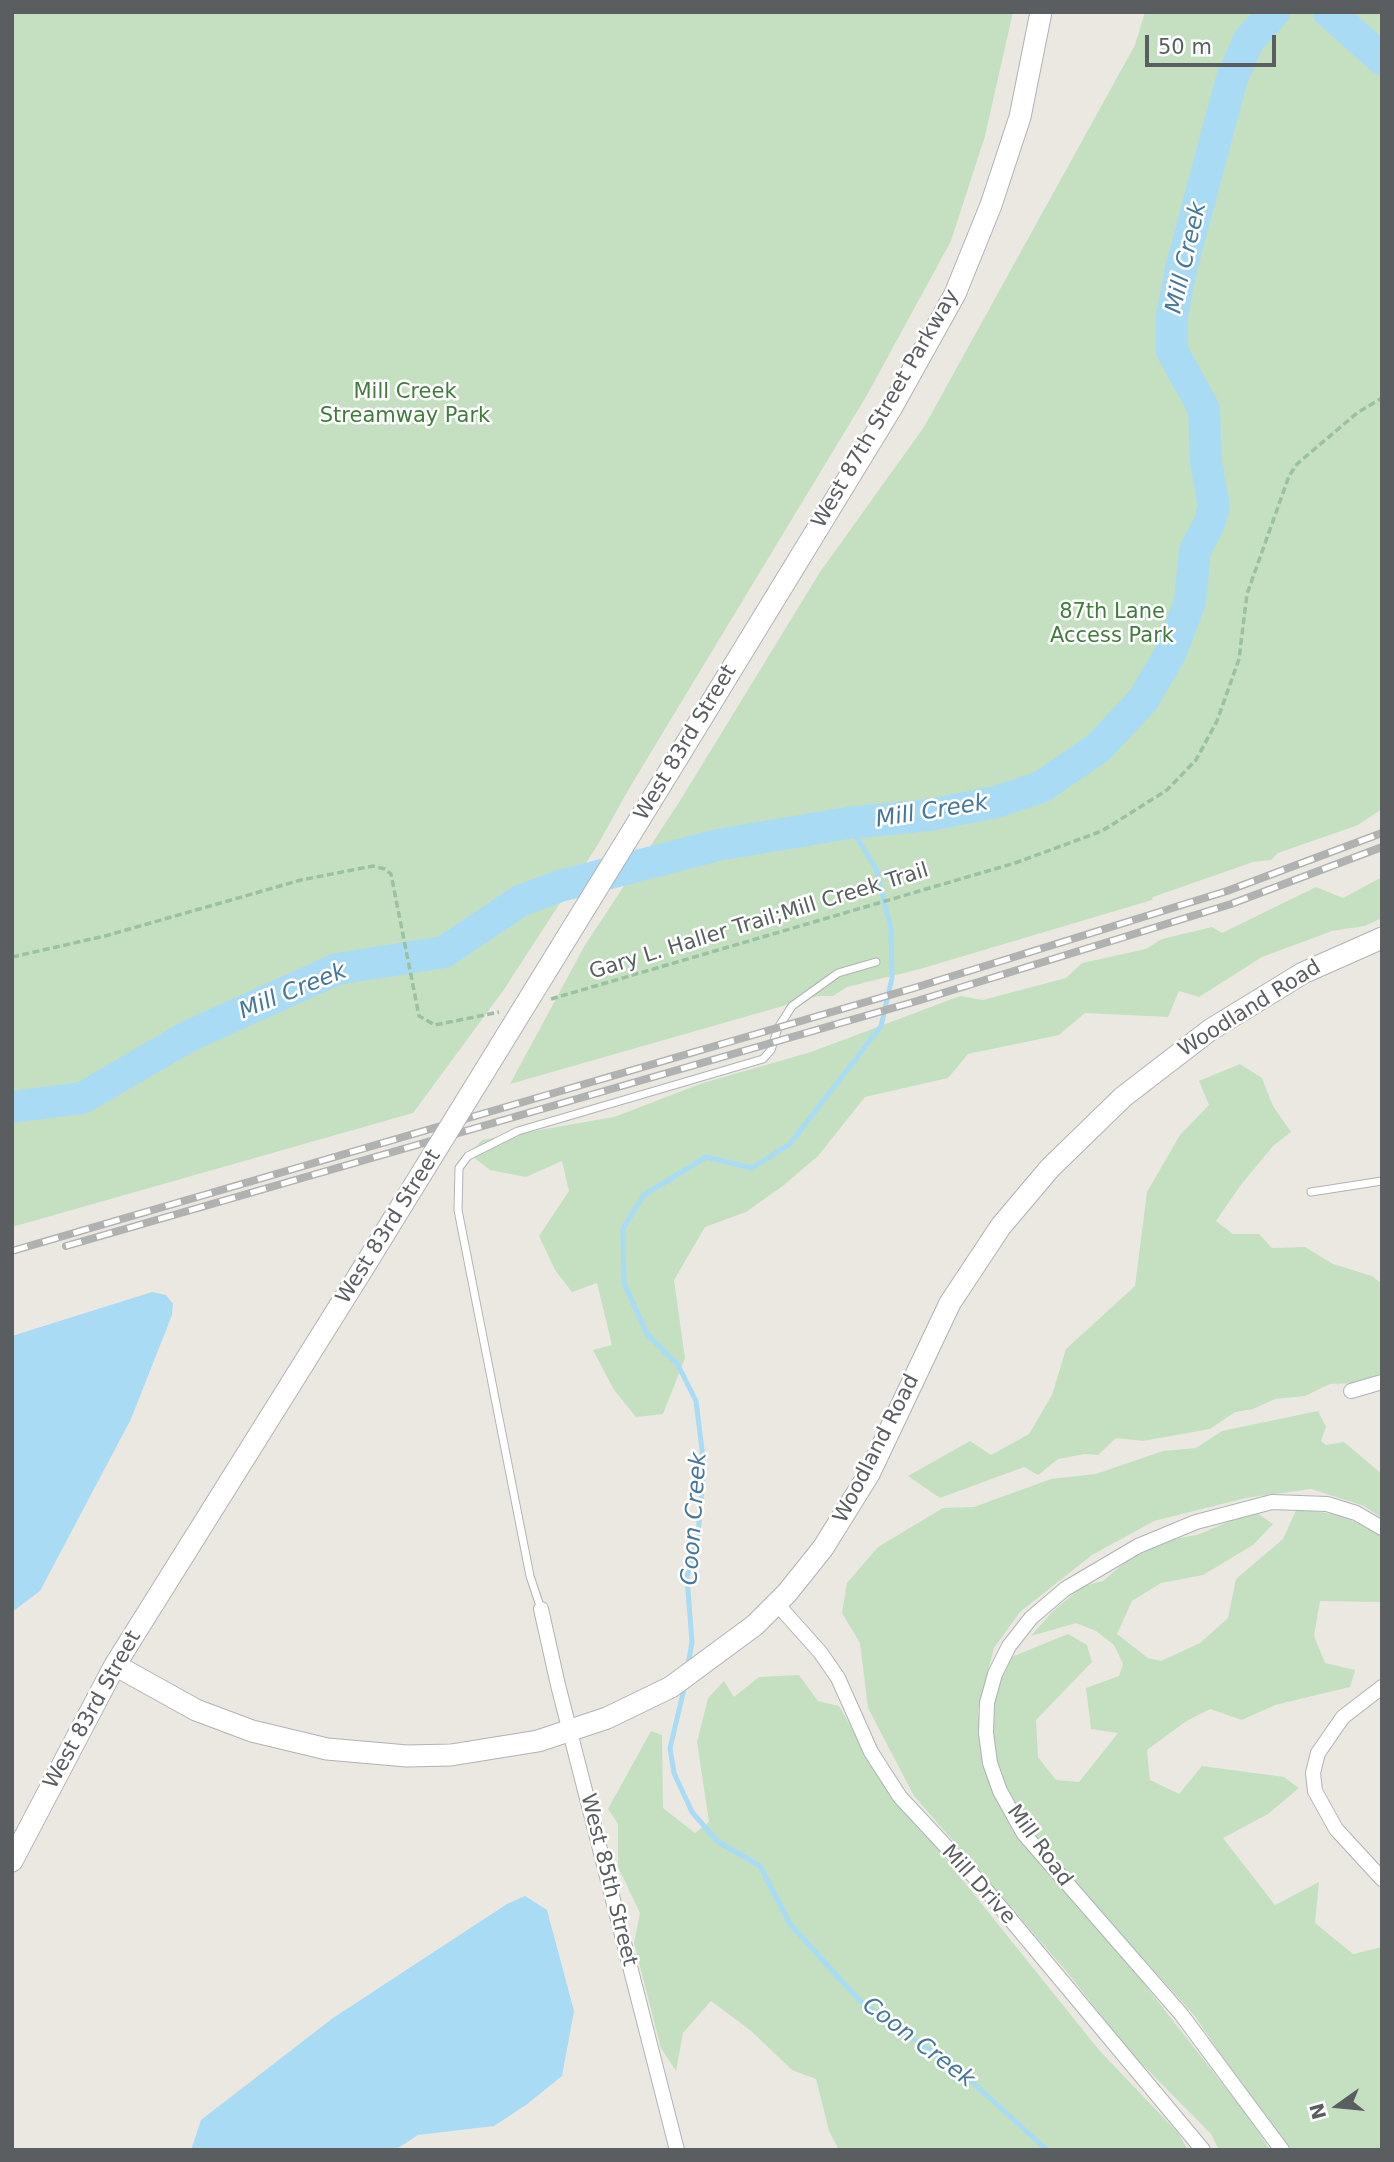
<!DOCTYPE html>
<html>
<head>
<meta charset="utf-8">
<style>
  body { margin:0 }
  #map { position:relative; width:1394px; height:2162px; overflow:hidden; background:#ebe8e2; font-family:"DejaVu Sans",sans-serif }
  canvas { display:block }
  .frame { position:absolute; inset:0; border:14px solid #5a5e61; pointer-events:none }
  .north { position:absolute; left:1303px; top:2071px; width:70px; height:70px; -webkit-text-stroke:5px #fff; paint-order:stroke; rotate:255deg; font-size:19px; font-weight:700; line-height:28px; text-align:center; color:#5a5e61 }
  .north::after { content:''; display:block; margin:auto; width:24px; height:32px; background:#5a5e61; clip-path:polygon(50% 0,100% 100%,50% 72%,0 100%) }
  .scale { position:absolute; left:1145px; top:35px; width:131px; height:32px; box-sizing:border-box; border:4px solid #5a5e61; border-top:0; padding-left:9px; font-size:21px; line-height:24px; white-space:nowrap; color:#5a5e61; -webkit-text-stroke:5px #fff; paint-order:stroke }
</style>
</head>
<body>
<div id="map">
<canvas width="1394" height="2162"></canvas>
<div class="frame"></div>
<div class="north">N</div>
<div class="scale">50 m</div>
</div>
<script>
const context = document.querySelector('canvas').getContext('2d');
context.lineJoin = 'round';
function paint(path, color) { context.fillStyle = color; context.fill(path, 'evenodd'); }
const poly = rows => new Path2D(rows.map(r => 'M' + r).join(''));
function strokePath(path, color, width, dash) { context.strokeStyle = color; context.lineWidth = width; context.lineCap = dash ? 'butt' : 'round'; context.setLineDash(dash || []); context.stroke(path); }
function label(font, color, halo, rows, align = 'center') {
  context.font = font + ' "DejaVu Sans",sans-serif'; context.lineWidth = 5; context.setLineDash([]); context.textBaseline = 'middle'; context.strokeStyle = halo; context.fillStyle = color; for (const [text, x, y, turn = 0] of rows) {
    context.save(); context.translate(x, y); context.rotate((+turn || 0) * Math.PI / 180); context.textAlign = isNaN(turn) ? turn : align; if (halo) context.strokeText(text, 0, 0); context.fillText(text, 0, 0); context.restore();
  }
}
paint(poly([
  [12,12,1013,12,985,136,951,241,867,395,630,787,597,846,503,991,413,1113,12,1227],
  [1145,12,1382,12,1382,809,1358,825,1278,853,1271,860,1253,862,1153,897,1152,900,920,969,847,987,833,996,818,996,510,1084,585,945,678,804,820,572,924,427,1135,45],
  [1382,877,1382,918,1365,926,1332,931,1262,957,1199,997,1179,991,1168,1017,1085,1013,1059,1035,968,1054,948,1078,865,1097,818,1156,784,1185,746,1212,705,1227,674,1280,685,1358,663,1414,636,1417,614,1390,593,1350,612,1345,597,1283,572,1292,555,1270,539,1236,569,1191,562,1161,526,1177,490,1170,469,1154,482,1140,614,1117,703,1083,811,1052,960,996,983,1000,1066,978,1082,963,1146,949,1162,939,1212,927,1222,933,1316,887,1343,898],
  [1240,1064,1262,1078,1273,1106,1291,1132,1273,1146,1240,1186,1216,1221,1233,1234,1259,1234,1272,1248,1305,1247,1333,1264,1372,1276,1382,1284,1382,1373,1358,1383,1330,1384,1305,1396,1275,1399,1253,1409,1235,1412,1210,1429,1143,1441,1116,1438,1098,1455,1085,1454,1058,1459,1038,1475,1024,1467,940,1498,908,1476,970,1441,991,1455,1029,1434,1052,1395,1066,1349,1135,1286,1147,1192,1180,1135,1209,1105,1199,1081],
  [1318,1411,1326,1427,1321,1441,1326,1445,1344,1442,1382,1474,1382,1518,1364,1506,1311,1489,1246,1498,1154,1521,1092,1555,1020,1612,994,1648,978,1710,985,1771,1029,1851,1127,1962,1254,2124,1270,2150,1219,2150,1211,2134,1130,2052,1067,1972,914,1796,868,1708,860,1643,842,1613,847,1583,878,1547,943,1508,974,1507,1051,1479,1096,1474,1163,1451,1196,1448,1222,1431],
  [1297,1508,1343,1516,1382,1536,1382,1602,1320,1601,1314,1636,1325,1663,1355,1670,1350,1687,1275,1705,1242,1720,1210,1709,1185,1722,1147,1750,1150,1780,1179,1794,1202,1766,1284,1777,1299,1788,1268,1814,1223,1838,1275,1905,1319,1882,1315,1923,1353,1954,1382,1947,1382,2150,1286,2150,1194,2015,1034,1838,996,1767,991,1730,996,1691,1009,1658,1068,1634,1087,1645,1092,1662,1036,1720,1038,1757,1056,1780,1079,1782,1118,1733,1091,1729,1086,1688,1119,1676,1123,1664,1114,1645,1096,1631,1076,1623,1031,1636,1052,1612,1083,1586,1103,1581,1129,1559,1162,1541,1197,1535,1254,1511,1273,1524,1253,1545,1203,1575,1161,1583,1132,1601,1117,1634,1148,1658,1161,1661,1200,1643,1228,1618,1236,1579,1283,1539],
  [799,1675,818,1701,839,1706,876,1770,920,1827,1099,2050,1178,2133,1188,2150,839,2150,829,2131,816,2079,792,2070,750,2030,711,2001,683,2033,676,2071,661,2048,634,1943,640,1913,618,1867,618,1824,608,1809,651,1731,662,1735,663,1808,695,1833,709,1822,697,1742,708,1698,724,1681,734,1697,759,1677]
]), '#c4e0c1');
paint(poly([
  [152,1292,166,1295,173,1304,172,1315,131,1419,40,1591,12,1612,12,1336],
  [525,1896,547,1910,574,2011,562,2076,526,2105,494,2126,418,2135,395,2150,191,2150,201,2120,333,2018,507,1904]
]), '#a9dbf4');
strokePath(poly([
  [688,1665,692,1642,687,1577,698,1535,704,1466,696,1401,678,1365,647,1334,624,1283,623,1228,644,1195,706,1157,752,1168,790,1144,881,1026,892,978,891,929,876,869,848,823],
  [685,1685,670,1748,674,1773,692,1812,717,1841,760,1866,790,1924,859,2000,962,2073,1047,2150]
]), '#a9dbf4', 5);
strokePath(poly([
  [1329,12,1382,59],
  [12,1107,82,1098,189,1036,337,969,444,952,520,901,560,886,718,845,848,823,929,815,996,802,1041,787,1098,748,1143,700,1170,654,1190,602,1195,550,1209,524,1214,507,1206,462,1204,409,1172,351,1172,316,1181,269,1232,78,1249,40,1274,12]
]), '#a9dbf4', 32);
const lane = poly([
  [1311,1192,1382,1181],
  [541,1609,530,1576,458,1210,459,1168,468,1156,518,1131,763,1059,771,1050,778,1028,792,1006,838,973,876,962]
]);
const street = poly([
  [1351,1391,1382,1382],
  [777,1604,820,1652,838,1678,871,1752,900,1797,981,1884,1203,2150],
  [541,1609,558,1685,677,2150],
  [1382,1687,1343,1717,1318,1753,1313,1773,1315,1791,1336,1829,1382,1879],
  [1282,2150,1181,2014,1024,1834,1000,1791,990,1763,986,1733,987,1703,995,1674,1009,1646,1031,1618,1065,1589,1138,1546,1196,1522,1272,1502,1327,1504,1356,1513,1382,1528]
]);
const secondary = poly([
  [670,770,892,407,955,294,991,205,1020,117,1041,12],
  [115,1665,196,1710,252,1731,327,1749,407,1756,451,1755,538,1741,607,1718,671,1687,755,1625,787,1593,823,1548,869,1474,950,1303,1001,1226,1050,1168,1123,1097,1210,1030,1303,973,1382,938],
  [12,1861,115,1665,359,1275]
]);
strokePath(lane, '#afb3b6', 9);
strokePath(street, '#afb3b6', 16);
strokePath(secondary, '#afb2b6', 23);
strokePath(poly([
  [12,957,105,936,301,880,373,866,385,869,391,874,419,1016,435,1025,499,1012],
  [551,999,1015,863,1102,831,1167,790,1196,760,1217,721,1239,659,1247,594,1289,476,1297,464,1357,413,1382,398]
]), '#9bc0a2', 3.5, [7, 3.5]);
strokePath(lane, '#fff', 7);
strokePath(street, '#fff', 14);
strokePath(secondary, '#fff', 21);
const rail = poly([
  [66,1246,917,1001,1231,904,1382,847],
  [12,1251,914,988,1227,891,1382,833]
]);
strokePath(rail, '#b0b1b1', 8);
strokePath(rail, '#fff', 5, [16]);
const secondaryBridge = poly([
  [359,1275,670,770]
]);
strokePath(secondaryBridge, '#afb2b6', 23, []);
strokePath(secondaryBridge, '#fff', 21);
label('21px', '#417c3e', '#fff', [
  ["Mill Creek",405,393],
  ["Streamway Park",405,417],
  ["87th Lane",1112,613],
  ["Access Park",1112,637]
]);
label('21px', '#5a5e61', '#fff', [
  ["West 87th Street Parkway",886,409,-60],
  ["West 83rd Street",686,743,-59],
  ["Gary L. Haller Trail;Mill Creek Trail",759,922,-17],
  ["Woodland Road",1250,1009,-32],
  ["West 83rd Street",389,1227,-58],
  ["Woodland Road",877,1449,-63],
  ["West 83rd Street",93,1710,-61],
  ["Mill Road",1039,1846,54],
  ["West 85th Street",608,1880,76],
  ["Mill Drive",978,1885,48]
]);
label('italic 23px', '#47789b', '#fff', [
  ["Mill Creek",1187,258,-77],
  ["Mill Creek",932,812,-9],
  ["Mill Creek",293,992,-22],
  ["Coon Creek",695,1519,-86],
  ["Coon Creek",918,2043,37]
]);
</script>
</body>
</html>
